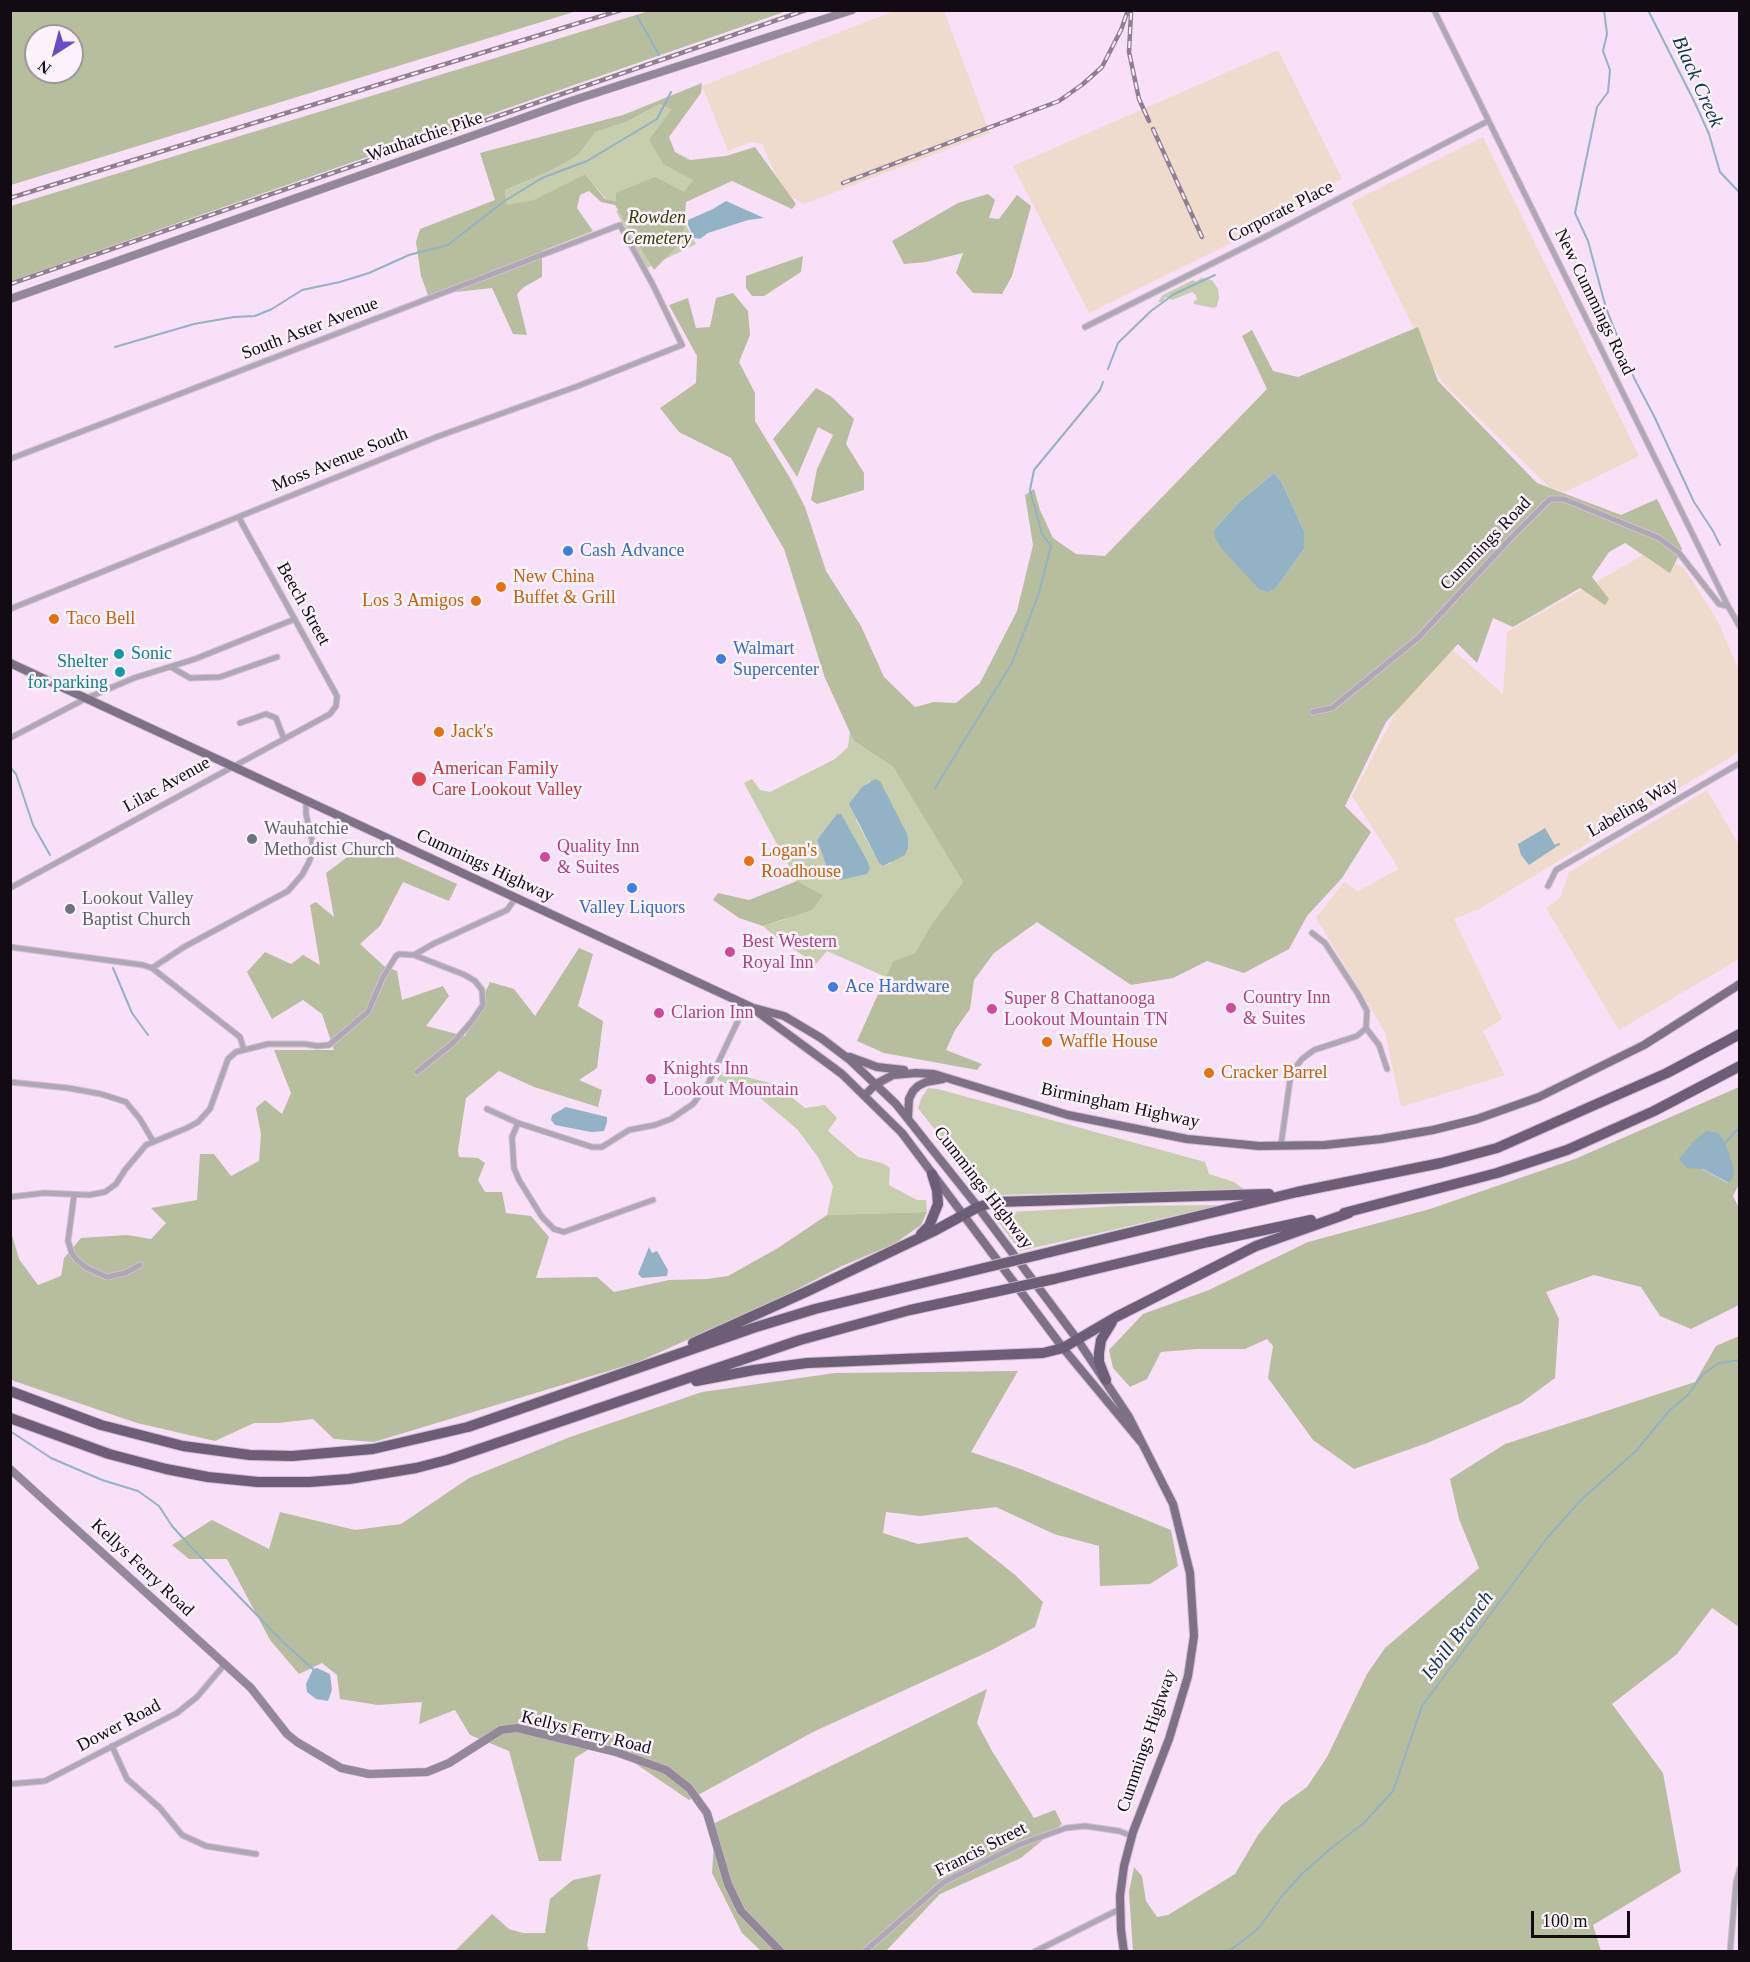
<!DOCTYPE html>
<html>
<head>
<meta charset="utf-8">
<style>
  body { margin:0 }
  #map { position:relative; width:1750px; height:1962px; overflow:hidden; background:#f8e0f8; font-family:"Times New Roman",serif }
  canvas { display:block }
  .frame { position:absolute; inset:0; border:12px solid #130b13; pointer-events:none }
  .north { position:absolute; left:24px; top:24px; width:60px; height:60px; box-sizing:border-box; background:#fcf2fc; border:2px solid #9f969f; border-radius:50%; rotate:216deg; font-size:16px; font-weight:700; line-height:24px; text-align:center; color:#130b13 }
  .north::after { content:''; display:block; margin:auto; width:21px; height:27px; background:#674ec7; clip-path:polygon(50% 0,100% 100%,50% 72%,0 100%) }
  .scale { position:absolute; left:1531px; top:1911px; width:99px; height:27px; box-sizing:border-box; border:3px solid #130b13; border-top:0; padding-left:8px; font-size:18px; line-height:21px; white-space:nowrap; color:#130b13; -webkit-text-stroke:4px #fcf2fc; paint-order:stroke }
</style>
</head>
<body>
<div id="map">
<canvas width="1750" height="1962"></canvas>
<div class="frame"></div>
<div class="north">N</div>
<div class="scale">100 m</div>
</div>
<script>
const context = document.querySelector('canvas').getContext('2d');
context.lineJoin = 'round';
function paint(path, color) { context.fillStyle = color; context.fill(path, 'evenodd'); }
const poly = rows => new Path2D(rows.map(r => 'M' + r).join(''));
function strokePath(path, color, width, dash) { context.strokeStyle = color; context.lineWidth = width; context.lineCap = dash ? 'butt' : 'round'; context.setLineDash(dash || []); context.stroke(path); }
function label(font, color, halo, rows, align = 'center') {
  context.font = font + ' "Times New Roman",serif'; context.lineWidth = 5; context.setLineDash([]); context.textBaseline = 'middle'; context.strokeStyle = halo; context.fillStyle = color; for (const [text, x, y, turn = 0] of rows) {
    context.save(); context.translate(x, y); context.rotate((+turn || 0) * Math.PI / 180); context.textAlign = isNaN(turn) ? turn : align; if (halo) context.strokeText(text, 0, 0); context.fillText(text, 0, 0); context.restore();
  }
}
paint(poly([
  [894,11,944,11,990,133,804,204,783,192,762,144,751,142,728,151,702,86],
  [1278,50,1342,179,1305,197,1309,205,1089,313,1013,166],
  [1483,137,1639,456,1565,492,1549,487,1443,383,1434,369,1351,202],
  [1652,550,1684,568,1717,620,1739,670,1739,752,1479,909,1454,919,1502,1019,1483,1031,1505,1075,1401,1107,1385,1032,1316,918,1344,882,1358,891,1399,869,1352,796,1409,687,1453,650,1503,694,1507,632],
  [1707,790,1739,845,1739,959,1619,1030,1546,908,1560,898,1569,872]
]), '#efdbcc');
paint(poly([
  [660,104,672,108,664,165,694,180,684,193,634,187,617,193,616,201,606,199,585,174,533,200,507,206,505,190,548,172,577,155,594,132,626,122],
  [664,192,680,214,696,244,647,268,616,211],
  [1201,278,1212,280,1218,289,1219,298,1217,306,1214,308,1194,304,1194,301,1197,300,1196,295,1192,292,1172,300,1166,297,1161,302,1158,302,1163,295,1193,280,1196,282],
  [850,731,854,741,893,767,963,882,931,925,915,953,893,961,886,977,827,951,816,964,774,936,763,926,786,919,823,895,797,881,744,783,752,779,760,790,770,792,835,759,848,747],
  [870,781,891,863,883,866,879,863,856,820,858,792],
  [835,816,848,826,867,860,834,878,826,865,817,840,829,826],
  [721,1071,775,1084,805,1108,825,1105,837,1118,828,1131,858,1157,882,1163,890,1168,889,1185,917,1200,926,1200,927,1212,827,1215,833,1186,818,1157,797,1129,759,1097,717,1080],
  [928,1088,938,1089,1205,1162,1209,1174,1234,1182,1244,1189,995,1195,980,1188,918,1108,921,1099],
  [1221,1205,1020,1251,992,1213,1121,1206]
]), '#c6cead');
paint(poly([
  [11,10,577,10,577,11,11,185],
  [36,36,72,36,72,72,36,72],
  [649,11,787,11,11,281,11,206],
  [702,83,701,93,669,137,675,152,690,160,726,156,755,147,796,204,792,209,732,181,686,202,683,240,654,270,615,205,601,202,589,191,580,195,577,208,593,231,542,251,542,277,524,287,517,294,527,335,513,334,492,288,428,295,421,276,416,242,420,229,495,200,480,153,623,115],
  [660,104,672,109,649,140,664,165,693,180,684,192,655,177,616,193,616,201,605,199,585,174,533,200,507,205,505,190,548,172,578,155,595,132,626,122],
  [988,194,995,200,989,218,999,219,1017,195,1031,206,1012,276,1002,294,973,293,956,273,963,253,926,262,904,264,892,241,958,203],
  [803,256,801,272,764,296,752,296,746,288,746,276],
  [733,293,748,311,750,335,739,362,755,393,755,421,790,478,805,507,826,571,861,626,884,677,915,707,934,702,956,703,980,683,1017,611,1033,545,1025,495,1034,489,1040,510,1053,538,1076,554,1105,556,1267,389,1242,336,1252,330,1273,371,1298,377,1418,327,1438,381,1537,483,1621,515,1657,499,1682,549,1670,573,1625,543,1609,552,1592,577,1609,599,1605,605,1580,588,1513,627,1493,618,1477,663,1458,644,1386,722,1345,806,1371,832,1342,878,1307,916,1289,949,1244,973,1207,961,1173,978,1131,985,1037,922,994,953,974,980,970,1009,955,1030,946,1050,982,1064,977,1070,884,1053,857,1041,893,961,915,953,931,925,963,882,893,767,854,741,825,678,784,549,731,458,679,432,660,408,696,383,697,356,669,305,688,298,696,328,710,327,716,298],
  [1274,473,1281,481,1304,531,1304,549,1276,588,1214,530,1237,504],
  [816,388,832,397,854,419,846,444,864,473,864,490,817,504,811,500,817,469,833,435,818,427,797,477,773,439],
  [366,843,457,884,449,901,403,882,380,926,360,944,384,966,397,971,402,1000,443,986,449,996,426,1026,465,1036,490,982,514,989,535,1016,579,948,593,954,578,1006,603,1021,597,1068,579,1080,602,1090,598,1107,534,1087,499,1071,466,1098,458,1150,459,1157,478,1158,485,1163,478,1180,485,1192,502,1192,506,1213,531,1216,549,1237,536,1278,597,1277,614,1292,669,1280,707,1279,728,1276,778,1248,827,1215,927,1212,921,1225,894,1244,842,1266,778,1299,638,1362,374,1442,334,1439,313,1419,278,1423,254,1423,215,1441,137,1423,11,1380,10,1228,19,1259,38,1285,61,1276,64,1258,81,1238,127,1235,151,1239,166,1223,151,1208,197,1200,200,1154,214,1154,231,1176,259,1161,261,1134,256,1108,265,1100,282,1114,291,1093,274,1050,334,1050,322,1014,303,1000,272,1019,247,972,265,952,291,964,303,955,320,965,310,905,316,902,334,917,326,873],
  [797,881,823,895,812,910,763,926,739,918,713,900,718,893,749,900],
  [1739,1087,1739,1184,1733,1196,1739,1208,1739,1305,1691,1329,1660,1316,1641,1287,1594,1275,1546,1292,1559,1319,1555,1378,1521,1403,1427,1443,1354,1469,1313,1440,1268,1378,1273,1346,1267,1339,1245,1349,1197,1349,1161,1352,1147,1379,1130,1387,1113,1368,1109,1350,1143,1314,1209,1290,1308,1242,1430,1209,1575,1159],
  [1719,1133,1734,1167,1728,1183,1702,1169],
  [1739,1336,1739,1627,1712,1608,1677,1654,1612,1704,1663,1773,1681,1872,1593,1925,1601,1951,1133,1951,1129,1892,1134,1867,1142,1876,1146,1901,1157,1917,1168,1915,1235,1874,1258,1835,1282,1805,1307,1787,1327,1757,1367,1674,1385,1648,1479,1568,1459,1519,1450,1479,1505,1444,1695,1382,1716,1346],
  [1018,1371,971,1452,1018,1468,1171,1530,1178,1566,1150,1584,1100,1586,1099,1546,1054,1534,996,1507,920,1516,886,1512,883,1533,918,1544,967,1537,1014,1574,1043,1602,1035,1627,990,1651,813,1732,689,1800,602,1741,575,1758,561,1861,539,1861,509,1751,470,1735,455,1710,419,1724,422,1702,378,1705,340,1699,337,1675,322,1663,299,1674,270,1640,227,1559,189,1559,172,1545,212,1520,269,1549,280,1512,355,1530,401,1524,469,1478,570,1437,702,1392,835,1373],
  [987,1689,977,1723,992,1751,1034,1818,1055,1810,1062,1824,1021,1858,940,1894,886,1951,761,1951,742,1933,712,1873,715,1823],
  [601,1874,587,1945,589,1951,455,1951,492,1914,509,1929,523,1933,545,1933,550,1899,573,1880]
]), '#b7be9d');
paint(poly([
  [726,201,764,218,748,220,708,233,700,239,694,238,688,225,688,220,713,209],
  [1274,473,1281,481,1304,531,1304,549,1276,588,1267,592,1258,588,1223,550,1215,538,1214,530,1237,504],
  [875,779,880,781,907,834,908,840,908,848,905,855,883,866,879,863,849,804,862,787],
  [837,814,841,814,848,826,867,860,870,869,867,874,840,880,834,878,826,865,817,840],
  [1545,828,1556,847,1529,865,1521,855,1518,844],
  [566,1107,607,1117,607,1122,604,1131,591,1132,555,1125,551,1120,552,1115],
  [1707,1131,1719,1133,1725,1144,1734,1167,1733,1178,1729,1183,1703,1169,1687,1168,1679,1159,1696,1139],
  [649,1247,652,1253,657,1251,668,1270,667,1276,642,1278,638,1274],
  [317,1668,330,1674,332,1690,328,1701,316,1699,307,1692,306,1684,313,1669]
]), '#92b2c6');
strokePath(poly([
  [1604,10,1607,34,1603,51,1610,70,1608,92,1597,107,1575,213,1588,241,1606,308,1634,378,1654,416,1694,502,1713,531,1720,545],
  [1648,10,1695,103,1709,134,1720,172,1740,193],
  [637,16,659,55],
  [115,347,194,324,234,317,255,316,272,309,302,290,340,282,369,273,409,255,448,245,503,202,542,178,587,161,657,119,671,92],
  [1108,369,1118,343,1151,311,1174,294,1215,275],
  [10,767,16,774,33,825,50,855],
  [935,788,1012,663,1039,593,1051,546,1042,534,1030,490,1034,470,1100,390,1103,382],
  [1553,847,1559,844],
  [113,968,132,1013,148,1035],
  [1723,1145,1740,1127],
  [10,1431,51,1458,102,1480,138,1491,159,1506,172,1526,192,1548,282,1641,314,1670],
  [1228,1952,1258,1929,1282,1896,1303,1873,1329,1850,1364,1823,1393,1791,1422,1706,1547,1538,1582,1499,1636,1451,1669,1411,1688,1395,1703,1374,1719,1363,1740,1360]
]), '#92b2c6', 2);
const street = poly([
  [1434,10,1728,606],
  [1085,327,1265,237,1488,121],
  [10,459,620,225,653,285,682,345,578,386,439,436,10,609],
  [171,667,190,678,220,677,277,657],
  [1313,712,1332,708,1418,638,1509,540,1550,499,1564,499,1659,538,1679,553,1719,604,1728,606,1740,627],
  [240,723,266,714,276,718,284,739],
  [10,738,85,699,134,678,195,659,295,619],
  [1548,886,1556,870,1740,763],
  [10,888,330,714,336,706,337,696,239,518],
  [10,947,143,965,152,968,184,947,288,891,302,875,309,862,313,850,312,840,306,814,306,801],
  [414,955,465,975,475,981,482,990,483,1005,472,1021,453,1043,417,1072],
  [152,968,240,1037,244,1050],
  [1366,1028,1379,1045,1387,1069],
  [10,1082,68,1088,101,1094,126,1102,140,1119,153,1141],
  [487,1109,518,1123,592,1147,602,1147,629,1130,655,1125,671,1119,693,1104,708,1084,746,1004],
  [518,1123,512,1137,514,1168,519,1180,542,1217,554,1229,564,1232,653,1200],
  [1281,1145,1290,1080,1295,1068,1302,1059,1314,1050,1357,1036,1366,1028,1367,1011,1358,994,1325,943,1312,933],
  [74,1196,68,1241,72,1254,78,1261,87,1268,107,1277,125,1273,140,1265],
  [10,1197,44,1193,89,1195,105,1192,116,1184,125,1170,146,1145,187,1128,198,1122,210,1109,228,1059,236,1052,268,1044,305,1044,317,1046,329,1045,368,1012,383,977,396,956,399,954,414,955,433,944,507,910,515,899],
  [112,1746,127,1779,160,1808,182,1835,206,1846,256,1854],
  [10,1784,45,1781,177,1713,197,1697,225,1664],
  [864,1952,944,1882,1021,1844,1066,1828,1085,1826,1119,1831,1132,1836],
  [1034,1952,1120,1909],
  [1730,1952,1736,1883,1740,1868]
]);
const secondary = poly([
  [10,299,571,101,852,10],
  [10,1469,251,1688,287,1734,297,1742,341,1768,369,1774,427,1772,449,1763,501,1730,517,1728,616,1752,666,1770,689,1788,707,1813,728,1884,741,1911,781,1952]
]);
const primary = poly([
  [10,663,751,1007,842,1074,902,1133,1063,1348,1141,1442],
  [754,1008,784,1016,821,1038,850,1060,896,1104,978,1207,1077,1339,1129,1417,1173,1504,1190,1573,1194,1636,1188,1676,1169,1739,1133,1832,1124,1866,1120,1896,1121,1930,1124,1952],
  [850,1057,877,1067,904,1070],
  [865,1095,876,1084,893,1075,916,1073,934,1074,1068,1115,1187,1139,1259,1146,1325,1145,1381,1139,1433,1130,1477,1119,1539,1097,1644,1045,1740,984],
  [908,1118,909,1099,913,1091,918,1086,926,1082,943,1079]
]);
const highway = poly([
  [1344,1213,1497,1173,1567,1150,1654,1111,1740,1066],
  [921,1234,929,1226,938,1204,937,1190,932,1174],
  [1038,1255,1297,1192,1441,1163,1497,1148,1667,1073,1740,1034],
  [1054,1279,1208,1242,1311,1220],
  [693,1343,808,1291,934,1231,978,1207,995,1202,1269,1194],
  [1106,1380,1099,1362,1099,1353,1101,1340,1112,1322],
  [696,1381,754,1370,807,1363,1043,1353,1063,1348,1116,1317,1256,1246,1349,1213],
  [10,1391,101,1425,183,1446,250,1455,292,1456,373,1449,468,1427,753,1328,815,1309,984,1268],
  [10,1418,109,1454,166,1469,208,1477,258,1482,309,1482,349,1479,416,1468,447,1460,800,1340,910,1310,994,1292]
]);
strokePath(street, '#d3bed3', 7);
strokePath(secondary, '#d3bed3', 9);
strokePath(primary, '#d3bed3', 10);
strokePath(highway, '#d3bed3', 12);
strokePath(street, '#aea8b4', 5);
strokePath(secondary, '#92889a', 8);
strokePath(primary, '#7d7187', 8);
strokePath(highway, '#6b5e76', 10);
const rail = poly([
  [1131,13,1129,52,1139,99,1149,121],
  [1153,129,1202,237],
  [843,183,1059,101,1083,84,1102,67,1121,30,1128,10],
  [10,198,621,10],
  [10,284,806,10]
]);
strokePath(rail, '#907f90', 4.5);
strokePath(rail, '#fcf2fc', 2, [7]);
const highwayBridge = poly([
  [984,1268,1038,1255],
  [994,1292,1054,1279]
]);
strokePath(highwayBridge, '#d3bed3', 12, []);
strokePath(highwayBridge, '#6b5e76', 10);
for (const [x, y, r, color] of [
  [568,551,6,"#3f7fe0"],
  [501,587,6,"#e8710a"],
  [476,601,6,"#e8710a"],
  [54,619,6,"#e8710a"],
  [119,654,6,"#0f9aa8"],
  [721,659,6,"#3f7fe0"],
  [120,672,6,"#0f9aa8"],
  [439,732,6,"#e8710a"],
  [419,779,8,"#e0444e"],
  [252,839,6,"#6b7280"],
  [545,857,6,"#d1479c"],
  [749,861,6,"#e8710a"],
  [632,888,6,"#3f7fe0"],
  [70,909,6,"#6b7280"],
  [730,952,6,"#d1479c"],
  [833,987,6,"#3f7fe0"],
  [1231,1008,6,"#d1479c"],
  [992,1009,6,"#d1479c"],
  [659,1013,6,"#d1479c"],
  [1047,1042,6,"#e8710a"],
  [1209,1073,6,"#e8710a"],
  [651,1079,6,"#d1479c"]
]) { const dot = new Path2D(); dot.arc(x, y, r, 0, 2 * Math.PI); context.fillStyle = color; context.fill(dot); strokePath(dot, '#fcf2fc', 2); }
label('18px', '#130b13', '#fcf2fc', [
  ["Wauhatchie Pike",425,137,-19],
  ["Corporate Place",1281,212,-27],
  ["New Cummings Road",1594,302,64],
  ["South Aster Avenue",310,329,-21],
  ["Moss Avenue South",340,460,-22],
  ["Cummings Road",1486,544,-46],
  ["Beech Street",303,604,61],
  ["Lilac Avenue",167,785,-29],
  ["Labeling Way",1633,808,-30],
  ["Cummings Highway",485,866,25],
  ["Birmingham Highway",1120,1106,12],
  ["Cummings Highway",983,1188,52],
  ["Kellys Ferry Road",142,1568,43],
  ["Dower Road",119,1726,-28],
  ["Kellys Ferry Road",586,1733,14],
  ["Cummings Highway",1147,1741,-71],
  ["Francis Street",981,1850,-27]
]);
label('italic 18px', '#363d04', '#fcf2fc', [
  ["Rowden",657,218],
  ["Cemetery",657,239]
]);
label('18px', '#366cbe', '#fcf2fc', [
  ["Cash Advance",580,551],
  ["Walmart",733,649],
  ["Supercenter",733,670],
  ["Valley Liquors",632,908,"center"],
  ["Ace Hardware",845,987]
], 'left');
label('18px', '#c56008', '#fcf2fc', [
  ["New China",513,577],
  ["Buffet & Grill",513,598],
  ["Los 3 Amigos",464,601,"right"],
  ["Taco Bell",66,619],
  ["Jack's",451,732],
  ["Logan's",761,851],
  ["Roadhouse",761,872],
  ["Waffle House",1059,1042],
  ["Cracker Barrel",1221,1073]
], 'left');
label('18px', '#0d838f', '#fcf2fc', [
  ["Sonic",131,654],
  ["Shelter",108,662,"right"],
  ["for parking",108,683,"right"]
], 'left');
label('18px', '#be3a42', '#fcf2fc', [
  ["American Family",432,769],
  ["Care Lookout Valley",432,790]
], 'left');
label('18px', '#5b616d', '#fcf2fc', [
  ["Wauhatchie",264,829],
  ["Methodist Church",264,850],
  ["Lookout Valley",82,899],
  ["Baptist Church",82,920]
], 'left');
label('18px', '#b23c85', '#fcf2fc', [
  ["Quality Inn",557,847],
  ["& Suites",557,868],
  ["Best Western",742,942],
  ["Royal Inn",742,963],
  ["Country Inn",1243,998],
  ["& Suites",1243,1019],
  ["Super 8 Chattanooga",1004,999],
  ["Lookout Mountain TN",1004,1020],
  ["Clarion Inn",671,1013],
  ["Knights Inn",663,1069],
  ["Lookout Mountain",663,1090]
], 'left');
label('italic 20px', '#0b364c', '#fcf2fc', [
  ["Black Creek",1697,82,66],
  ["Isbill Branch",1458,1636,-53]
]);
</script>
</body>
</html>
